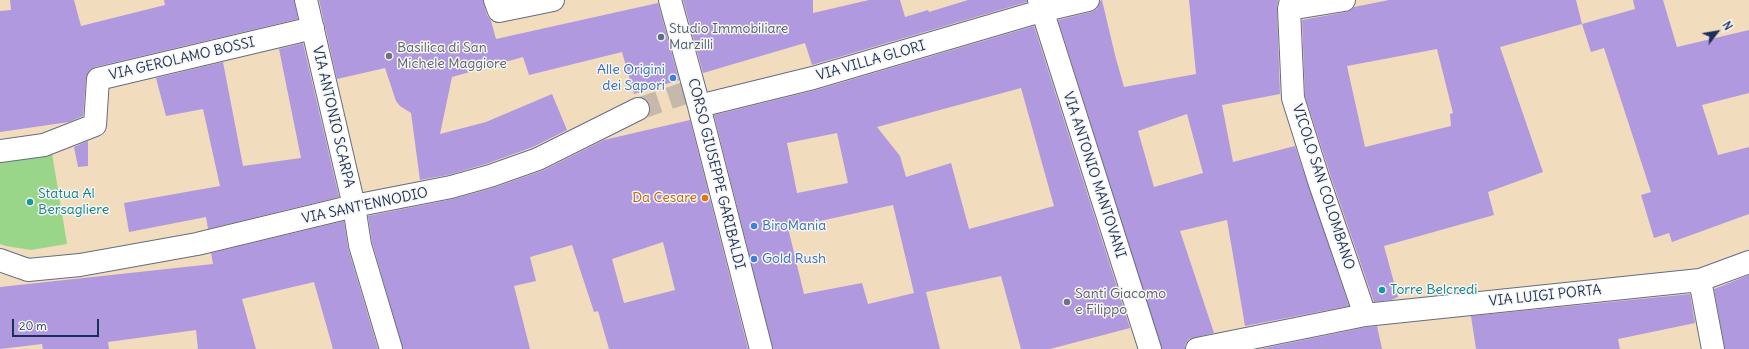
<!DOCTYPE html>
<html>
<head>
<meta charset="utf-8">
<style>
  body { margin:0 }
  #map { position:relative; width:1749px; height:349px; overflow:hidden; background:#f1dcbe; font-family:Delius,sans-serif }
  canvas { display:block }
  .north { position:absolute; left:1697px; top:12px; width:40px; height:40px; -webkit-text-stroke:3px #f6f6f2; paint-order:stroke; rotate:59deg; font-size:11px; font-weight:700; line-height:16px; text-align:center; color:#1b2f5e }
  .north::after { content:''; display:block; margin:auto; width:14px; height:18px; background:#1b2f5e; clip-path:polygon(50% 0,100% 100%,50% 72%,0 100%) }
  .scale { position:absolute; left:12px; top:319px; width:87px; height:18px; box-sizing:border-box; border:2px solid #1b2f5e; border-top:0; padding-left:5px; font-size:12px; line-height:14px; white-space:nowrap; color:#1b2f5e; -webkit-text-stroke:3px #f6f6f2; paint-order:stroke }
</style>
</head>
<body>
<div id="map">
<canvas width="1749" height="349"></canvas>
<div class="north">N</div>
<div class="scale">20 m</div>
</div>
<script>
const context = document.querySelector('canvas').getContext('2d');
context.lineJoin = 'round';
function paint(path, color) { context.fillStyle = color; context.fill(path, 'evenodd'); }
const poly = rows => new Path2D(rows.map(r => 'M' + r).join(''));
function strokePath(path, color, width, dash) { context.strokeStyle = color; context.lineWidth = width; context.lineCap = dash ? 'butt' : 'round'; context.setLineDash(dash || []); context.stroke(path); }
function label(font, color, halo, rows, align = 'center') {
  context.font = font + ' Delius,sans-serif'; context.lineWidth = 3; context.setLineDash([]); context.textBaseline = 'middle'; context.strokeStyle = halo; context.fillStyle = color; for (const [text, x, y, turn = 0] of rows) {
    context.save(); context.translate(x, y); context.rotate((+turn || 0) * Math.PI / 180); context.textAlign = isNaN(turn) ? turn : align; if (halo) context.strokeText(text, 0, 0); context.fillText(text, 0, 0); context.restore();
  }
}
paint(poly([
  [52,153,67,244,31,250,6,246,0,244,0,161]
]), '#9ad68a');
paint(poly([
  [10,0,74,0,81,26,165,5,164,0,294,0,298,19,95,67,89,71,86,78,83,116,69,122,0,132,0,11,11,10],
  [319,0,483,0,487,15,491,21,496,39,658,3,679,80,634,94,622,52,529,75,523,57,452,77,440,134,486,122,552,94,567,130,533,147,486,164,448,175,420,180,411,113,400,106,396,101,385,68,337,79],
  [683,0,813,0,813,13,869,0,900,0,905,17,928,10,929,12,968,0,1027,0,1027,2,812,65,805,43,703,73],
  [1102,0,1115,55,1124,87,1196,74,1189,0,1278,0,1277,10,1280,94,1222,105,1233,162,1295,146,1349,306,1245,326,1227,220,1180,231,1214,333,1189,339,1185,345,1185,349,1162,349,1058,20,1091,12,1097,9,1100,1],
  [1187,114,1203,173,1154,187,1138,131],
  [1389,0,1576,0,1582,24,1500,47,1543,172,1488,192,1494,215,1384,246,1398,297,1391,300,1374,302,1331,177,1305,96,1302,20,1346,12,1354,7],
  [1437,49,1453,113,1450,114,1451,126,1365,147,1347,66],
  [1633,0,1663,0,1677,47,1749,30,1749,93,1702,105,1718,155,1749,147,1749,214,1672,242,1669,233,1654,238,1641,195,1651,192,1604,48,1591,52,1582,24,1635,9],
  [1034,26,1130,328,1050,349,1021,349,1001,276,926,292,940,349,773,349,714,115,816,90],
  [1021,88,1054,206,969,229,951,163,906,177,900,156,877,127],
  [837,133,848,183,797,193,787,143],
  [893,205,914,293,868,304,862,283,804,294,788,228],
  [303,43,339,197,208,229,206,217,129,232,124,203,220,186,203,109,166,116,156,78,223,62,243,166,301,158,279,49],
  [690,120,748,349,609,349,598,311,594,312,572,245,530,257,536,281,514,286,530,349,403,349,372,242,368,216,453,199,493,188,544,170,604,140],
  [663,242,675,290,624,303,612,259],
  [88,141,88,166,78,167,74,147],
  [344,221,348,248,378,349,333,349,314,282,242,299,256,349,198,349,196,330,108,342,109,349,43,349,42,344,0,349,0,287,213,264,211,253],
  [1749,275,1749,349,1725,349,1714,289],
  [1690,294,1695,323,1618,339,1620,349,1476,349,1471,316],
  [1377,326,1382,349,1260,349,1367,327]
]), '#b099de');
strokePath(poly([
  [638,109,685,93]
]), '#c6b9ab', 22, [22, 11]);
const minor = poly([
  [306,0,354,206,360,245,391,349],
  [495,0,499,11,553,0],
  [670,0,699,106,761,349],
  [1039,0,1150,349],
  [1291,0,1289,9,1344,0],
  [1289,9,1293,98,1319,181,1365,315],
  [699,106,813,78,1041,11,1088,0],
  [0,151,44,145,95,125,98,79,313,28],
  [0,260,28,270,80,265,197,244,354,206,451,187,490,176,538,159,638,109],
  [1700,280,1713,349],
  [1197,349,1365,315,1700,280,1749,262]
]);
strokePath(minor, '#666c80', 24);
strokePath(minor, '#fff', 22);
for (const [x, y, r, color] of [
  [661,37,4,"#5c6f8a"],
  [389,56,4,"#6b7280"],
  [673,78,4,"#3f7fe0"],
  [705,198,4,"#e8710a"],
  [30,202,4,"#0f9aa8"],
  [754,226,4,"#3f7fe0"],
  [754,259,4,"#3f7fe0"],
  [1382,290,4,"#0f9aa8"],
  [1067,302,4,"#6b7280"]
]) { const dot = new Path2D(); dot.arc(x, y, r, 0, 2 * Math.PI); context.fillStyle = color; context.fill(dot); strokePath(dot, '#f6f6f2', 1.5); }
label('14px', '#4e5e75', '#f6f6f2', [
  ["Studio Immobiliare",669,29],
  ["Marzilli",669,45]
], 'left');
label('14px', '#5b616d', '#f6f6f2', [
  ["Basilica di San",397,48],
  ["Michele Maggiore",397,64],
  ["Santi Giacomo",1075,294],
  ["e Filippo",1075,310]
], 'left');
label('14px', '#1b2f5e', '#f6f6f2', [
  ["VIA GEROLAMO BOSSI",182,59,-13],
  ["VIA VILLA GLORI",871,61,-16],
  ["VIA ANTONIO SCARPA",333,117,77],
  ["CORSO GIUSEPPE GARIBALDI",716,174,76],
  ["VIA ANTONIO MANTOVANI",1094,175,72],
  ["VICOLO SAN COLOMBANO",1323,187,72],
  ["VIA SANT'ENNODIO",365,206,-12],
  ["VIA LUIGI PORTA",1545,296,-6]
]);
label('14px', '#366cbe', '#f6f6f2', [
  ["Alle Origini",665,70,"right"],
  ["dei Sapori",665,86,"right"],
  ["BiroMania",762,226],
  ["Gold Rush",762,259]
], 'left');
label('14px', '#0d838f', '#f6f6f2', [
  ["Statua Al",38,194],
  ["Bersagliere",38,210],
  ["Torre Belcredi",1390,290]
], 'left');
label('14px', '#c56008', '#f6f6f2', [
  ["Da Cesare",697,198]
], 'right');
</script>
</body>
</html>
